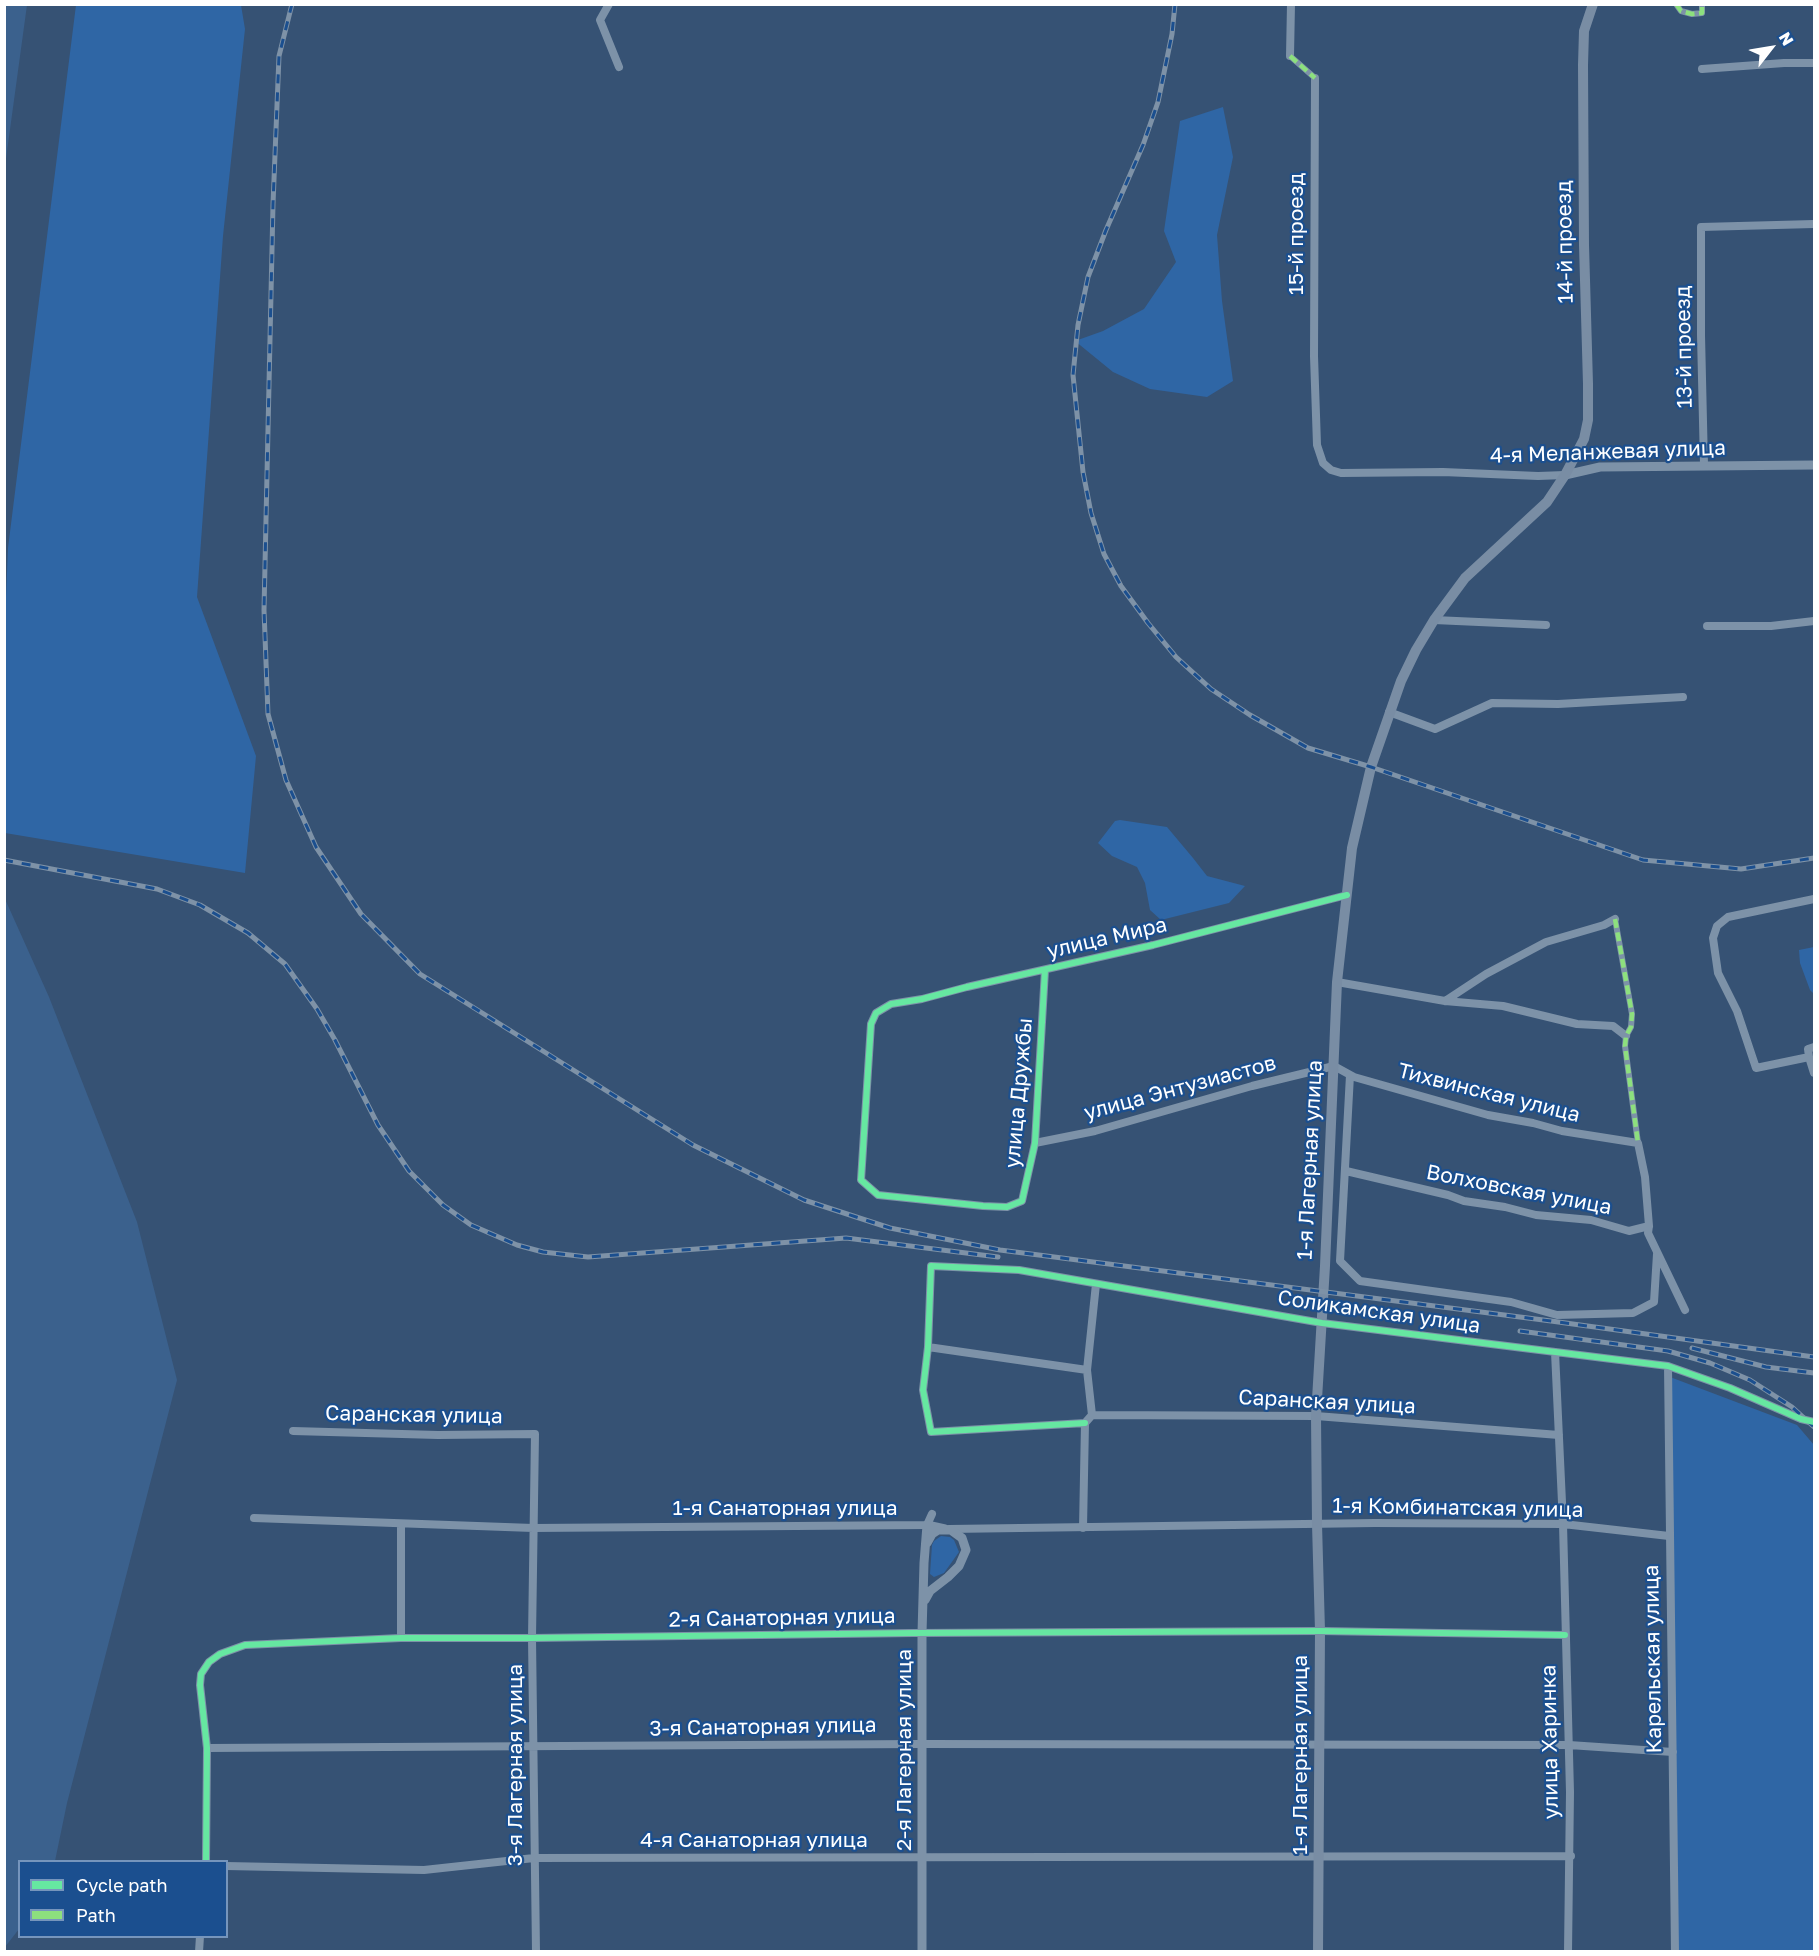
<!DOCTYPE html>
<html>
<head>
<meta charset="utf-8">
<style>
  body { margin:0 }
  #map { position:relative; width:1819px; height:1956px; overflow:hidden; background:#365274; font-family:"Golos Text",sans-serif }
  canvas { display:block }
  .frame { position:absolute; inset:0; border:6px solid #fff; pointer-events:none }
  .legend { position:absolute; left:18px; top:1860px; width:210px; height:78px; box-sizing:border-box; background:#1b4f8f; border:2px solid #7695bc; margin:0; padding:8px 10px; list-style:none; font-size:18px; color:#fff }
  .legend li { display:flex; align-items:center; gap:12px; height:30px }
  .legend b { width:30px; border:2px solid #7695bc }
  .north { position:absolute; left:1741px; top:18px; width:60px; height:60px; -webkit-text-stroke:4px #1b4f8f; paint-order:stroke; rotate:59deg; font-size:16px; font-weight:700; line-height:24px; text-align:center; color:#fff }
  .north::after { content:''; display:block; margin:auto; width:21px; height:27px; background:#fff; clip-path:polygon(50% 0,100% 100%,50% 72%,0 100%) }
</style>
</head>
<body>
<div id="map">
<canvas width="1819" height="1956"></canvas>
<div class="frame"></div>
<ul class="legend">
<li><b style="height:8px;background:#66e7a1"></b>Cycle path</li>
<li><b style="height:8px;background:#8de07e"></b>Path</li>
</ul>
<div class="north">N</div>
</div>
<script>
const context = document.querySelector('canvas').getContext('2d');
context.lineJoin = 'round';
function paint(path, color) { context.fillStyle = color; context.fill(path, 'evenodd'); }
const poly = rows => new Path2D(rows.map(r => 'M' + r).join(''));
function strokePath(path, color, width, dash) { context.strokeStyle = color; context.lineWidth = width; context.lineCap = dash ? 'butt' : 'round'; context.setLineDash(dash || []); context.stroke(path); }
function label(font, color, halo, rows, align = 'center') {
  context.font = font + ' "Golos Text",sans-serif'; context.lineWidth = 4.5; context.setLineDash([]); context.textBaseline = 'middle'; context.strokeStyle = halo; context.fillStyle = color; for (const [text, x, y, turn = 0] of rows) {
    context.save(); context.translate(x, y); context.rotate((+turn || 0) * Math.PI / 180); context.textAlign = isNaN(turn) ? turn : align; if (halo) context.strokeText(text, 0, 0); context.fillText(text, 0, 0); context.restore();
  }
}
paint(poly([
  [76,5,241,5,245,29,223,236,197,597,256,756,245,873,5,833,4,646,8,548],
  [1223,107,1233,157,1217,235,1222,301,1233,381,1207,397,1150,389,1113,372,1075,341,1103,331,1144,309,1176,262,1164,231,1180,121],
  [1120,820,1167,827,1193,858,1207,876,1245,886,1229,903,1161,920,1150,910,1145,883,1137,867,1112,856,1098,843,1115,821],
  [1814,947,1814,994,1810,990,1800,963,1799,950],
  [1670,1377,1797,1425,1814,1445,1814,1951,1678,1951],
  [941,1536,950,1537,954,1540,959,1552,944,1573,934,1577,930,1574,932,1545,934,1541]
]), '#2f66a5');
paint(poly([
  [5,4,27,5,5,166,4,5],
  [5,899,49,997,137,1222,177,1380,67,1803,55,1861,20,1862,19,1929,5,1947]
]), '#3b618d');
strokePath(poly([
  [1676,4,1681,11,1692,14,1702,13,1702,4],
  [1290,56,1315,78],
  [1615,919,1632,1014,1631,1027,1626,1036,1625,1046,1638,1143]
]), '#7d92a8', 6);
strokePath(poly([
  [609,4,600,20,619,67],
  [1290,56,1291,4],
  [1702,69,1784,63,1814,63],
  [1315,78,1314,356,1317,445,1323,463,1331,470,1341,473,1443,472,1538,476,1565,475],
  [1704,465,1701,335,1701,227,1814,224],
  [1434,620,1546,625],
  [1707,626,1771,626,1814,621],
  [1389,712,1435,729,1492,703,1558,704,1683,697],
  [1814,899,1728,917,1717,926,1713,938,1718,973,1737,1011,1756,1068,1809,1057,1814,1073],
  [1045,970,1035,1143,1022,1201,1007,1207,983,1206,878,1195,861,1180,871,1024,876,1013,891,1004,922,999,967,987,1153,945,1347,895],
  [1337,982,1445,1001,1503,1006,1577,1024,1613,1026,1626,1036],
  [1445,1001,1486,974,1546,942,1604,925,1615,919],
  [1809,1057,1808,1049,1814,1047],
  [1350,1075,1340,1261,1360,1281,1511,1302,1557,1315,1633,1313,1654,1302,1657,1254],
  [1035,1143,1095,1131,1252,1086,1334,1066,1354,1077,1488,1115,1533,1123,1562,1131,1638,1143,1645,1177,1649,1226,1648,1233,1685,1310],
  [1346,1171,1448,1195,1464,1201,1505,1207,1536,1215,1591,1220,1629,1231,1649,1226],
  [928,1347,1087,1370],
  [1555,1352,1563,1524,1570,1792,1568,1952],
  [1668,1366,1675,1952],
  [1092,1415,1316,1416,1559,1435],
  [1085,1423,931,1432,923,1390,928,1347,931,1266,1019,1270,1322,1323,1668,1366,1730,1388,1801,1419,1814,1422],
  [293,1431,438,1435,535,1434,532,1638,536,1952],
  [254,1518,533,1528,927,1525,932,1514],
  [1083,1528,1085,1423,1092,1415,1087,1370,1096,1284],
  [949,1529,1375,1523,1563,1524,1669,1536],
  [401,1638,401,1525],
  [207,1748,922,1744,1569,1745,1673,1752],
  [206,1862,207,1748,200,1685,201,1674,209,1662,220,1654,245,1645,401,1638,532,1638,913,1633,1320,1631,1565,1635],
  [226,1866,424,1870,534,1858,1571,1856],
  [199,1952,200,1936]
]), '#7d92a8', 8);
strokePath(poly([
  [1565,475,1600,467,1814,465],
  [925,1600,930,1591,948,1577,959,1566,966,1550,962,1538,951,1530,938,1530,932,1534,927,1543],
  [922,1952,922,1633,924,1563,927,1525,945,1529]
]), '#7d92a8', 9);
strokePath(poly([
  [1318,1952,1320,1631,1317,1524,1316,1416,1325,1266,1337,982,1352,848,1371,767,1401,681,1416,650,1434,620,1465,578,1547,502,1565,475,1584,439,1588,420,1588,384,1584,245,1583,65,1584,31,1593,4]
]), '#798da4', 10);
const rail = poly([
  [292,4,279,56,273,204,264,610,268,714,286,780,316,847,361,914,420,974,693,1145,804,1200,890,1228,1000,1250,1551,1321,1814,1357],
  [1175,4,1172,34,1158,102,1143,145,1106,230,1088,277,1078,325,1073,375,1083,472,1091,513,1104,554,1121,586,1148,623,1176,657,1211,689,1250,715,1308,748,1371,767,1643,860,1741,869,1814,858],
  [4,860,157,889,200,905,248,933,285,964,317,1009,335,1040,378,1125,409,1171,443,1205,471,1225,517,1245,543,1252,588,1257,846,1238,998,1257],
  [1520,1331,1668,1351,1710,1363,1750,1380,1792,1407,1814,1427],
  [1692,1348,1766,1367,1814,1373]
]);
strokePath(rail, '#7e92a7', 5);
strokePath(rail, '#1b4f8f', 3, [9]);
strokePath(poly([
  [1676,4,1681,11,1692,14,1702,13,1702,4],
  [1290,56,1315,78],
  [1615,919,1632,1014,1631,1027,1626,1036,1625,1046,1638,1143]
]), '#8de07e', 4.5, [9, 4.5]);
strokePath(poly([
  [1045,970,1035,1143,1022,1201,1007,1207,983,1206,878,1195,861,1180,871,1024,876,1013,891,1004,922,999,967,987,1153,945,1347,895],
  [1085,1423,931,1432,923,1390,928,1347,931,1266,1019,1270,1322,1323,1668,1366,1730,1388,1801,1419,1814,1422],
  [206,1862,207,1748,200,1685,201,1674,209,1662,220,1654,245,1645,401,1638,532,1638,913,1633,1320,1631,1565,1635]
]), '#66e7a1', 6);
label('21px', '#fff', '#1b4f8f', [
  ["15-й проезд",1296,234,-90],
  ["14-й проезд",1565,242,-91],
  ["13-й проезд",1684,347,-91],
  ["4-я Меланжевая улица",1608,452,-2],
  ["улица Мира",1107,938,-13],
  ["улица Энтузиастов",1180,1088,-15],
  ["улица Дружбы",1019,1093,-85],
  ["Тихвинская улица",1489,1093,14],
  ["1-я Лагерная улица",1310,1160,-87],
  ["Волховская улица",1519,1190,11],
  ["Соликамская улица",1379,1312,8],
  ["Саранская улица",1327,1402,3],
  ["Саранская улица",414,1415,1],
  ["1-я Санаторная улица",785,1508],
  ["1-я Комбинатская улица",1458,1508,1],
  ["2-я Санаторная улица",782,1618,-1],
  ["Карельская улица",1653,1659,-91],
  ["3-я Санаторная улица",763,1727,-1],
  ["улица Харинка",1550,1742,-91],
  ["2-я Лагерная улица",904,1750,-90],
  ["1-я Лагерная улица",1300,1755,-90],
  ["3-я Лагерная улица",515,1765,-90],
  ["4-я Санаторная улица",754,1840]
]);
</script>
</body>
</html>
